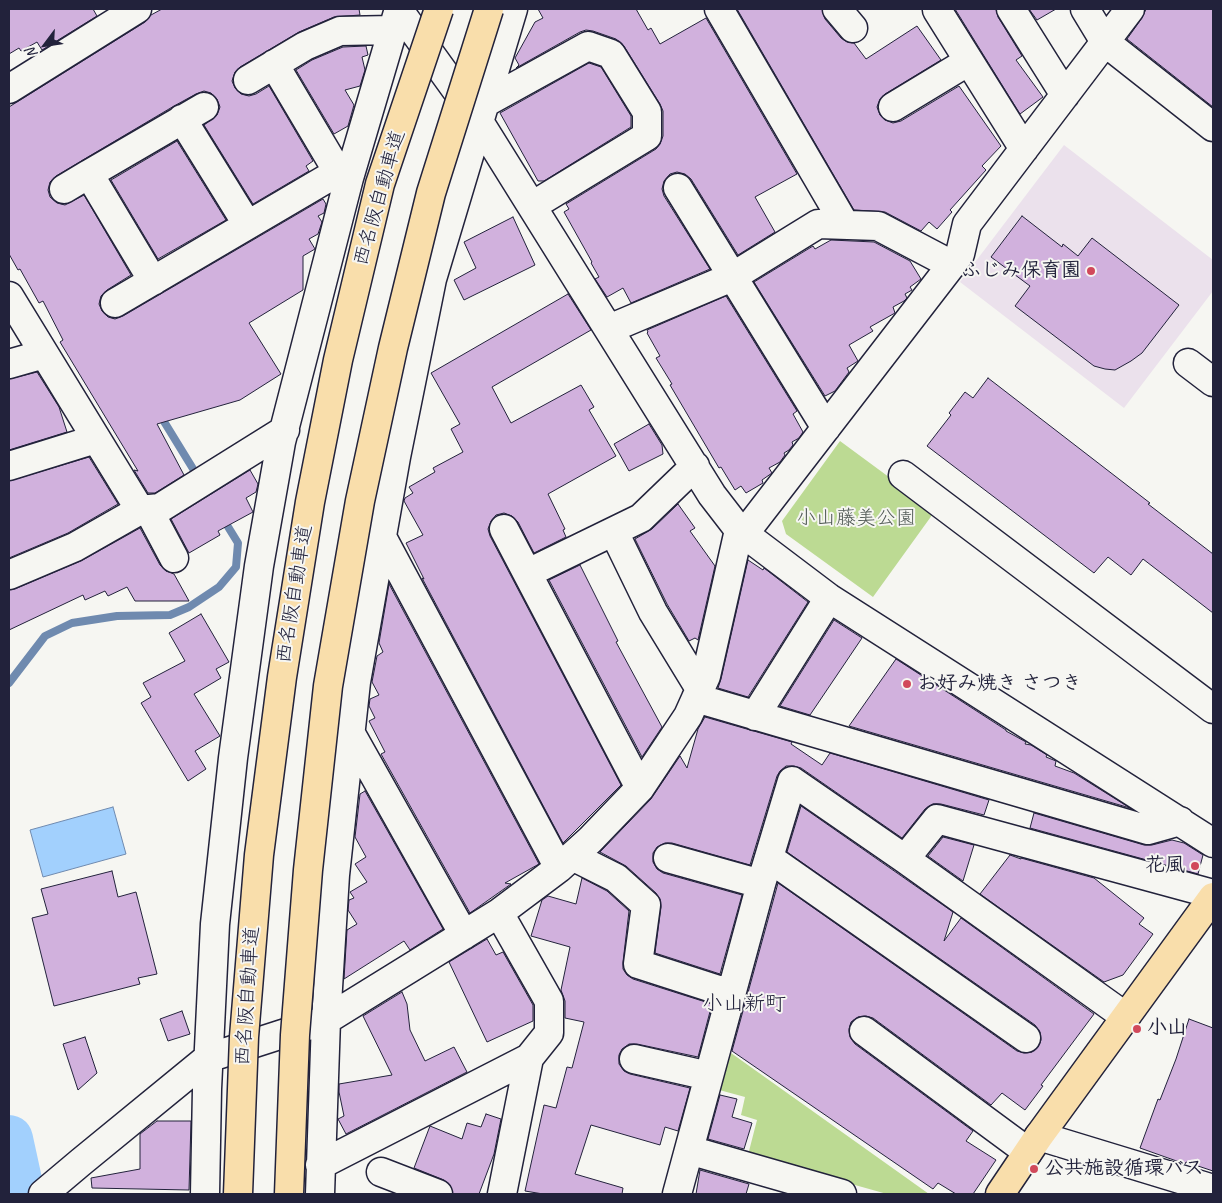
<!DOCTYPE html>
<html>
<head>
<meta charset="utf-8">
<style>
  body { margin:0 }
  #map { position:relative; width:1222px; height:1203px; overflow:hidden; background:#f6f6f2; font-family:Caveat,sans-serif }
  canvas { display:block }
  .frame { position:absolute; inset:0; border:10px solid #22223b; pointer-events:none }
  .north { position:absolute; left:20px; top:20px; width:50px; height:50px; -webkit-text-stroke:4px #f6f6f2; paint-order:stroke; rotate:239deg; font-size:14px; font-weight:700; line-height:20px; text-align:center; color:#22223b }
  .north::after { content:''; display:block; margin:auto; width:18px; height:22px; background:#22223b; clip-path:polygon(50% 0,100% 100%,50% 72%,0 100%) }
</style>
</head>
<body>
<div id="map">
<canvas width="1222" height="1203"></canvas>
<div class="frame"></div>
<div class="north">N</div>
</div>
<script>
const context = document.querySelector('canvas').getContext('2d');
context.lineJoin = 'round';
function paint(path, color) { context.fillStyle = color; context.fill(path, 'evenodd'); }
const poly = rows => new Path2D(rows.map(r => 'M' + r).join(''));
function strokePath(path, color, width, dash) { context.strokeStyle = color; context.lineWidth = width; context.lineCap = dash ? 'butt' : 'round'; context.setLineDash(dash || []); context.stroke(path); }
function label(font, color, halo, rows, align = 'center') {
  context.font = font + ' Caveat,"Klee One",sans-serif'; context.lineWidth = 4; context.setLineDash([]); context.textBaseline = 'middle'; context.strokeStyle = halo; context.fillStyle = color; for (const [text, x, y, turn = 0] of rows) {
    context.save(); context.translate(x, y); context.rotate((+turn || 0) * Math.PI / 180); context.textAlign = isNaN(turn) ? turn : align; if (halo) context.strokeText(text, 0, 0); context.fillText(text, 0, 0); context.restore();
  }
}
paint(poly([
  [1064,145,1213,260,1213,291,1124,408,960,282]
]), '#ebe1ec');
paint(poly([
  [840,441,935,511,873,597,786,534,782,521],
  [724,1048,929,1194,887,1194,748,1155,757,1120,741,1115,745,1097,712,1088]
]), '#bcda93');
const water = poly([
  [113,807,126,854,43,877,30,830,113,807]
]);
paint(water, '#a2d0fd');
strokePath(water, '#6f8aaf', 1);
strokePath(poly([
  [160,415,214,503],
  [9,683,45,636,72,623,117,616,170,615,189,607,219,587,236,567,238,543,222,517]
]), '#6f8aaf', 8);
strokePath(poly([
  [9,1139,21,1194]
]), '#a2d0fd', 48);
const building = poly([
  [9,9,93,9,97,16,42,50,37,42,21,51,19,48,9,54,9,9],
  [162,9,359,9,360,15,334,17,299,32,240,67,235,72,232,81,235,88,241,94,249,96,256,94,269,86,313,161,306,166,309,171,253,204,204,125,217,115,220,107,217,99,211,93,204,91,196,94,174,106,56,176,50,182,48,190,50,197,57,203,65,205,84,195,131,275,107,290,101,296,99,304,102,311,108,317,115,319,123,316,323,199,326,204,324,213,318,216,322,222,318,234,309,239,315,249,303,256,303,290,249,323,281,374,240,400,157,424,184,475,155,493,148,493,134,470,138,471,60,342,63,340,43,301,39,303,20,269,18,270,9,254,9,107,145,22,151,15,162,9],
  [538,9,636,9,648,30,651,28,660,44,706,18,797,174,755,197,775,232,738,255,691,179,685,174,677,172,670,174,664,181,662,189,664,196,710,269,631,303,623,288,607,297,595,279,599,277,591,263,592,262,564,212,569,209,566,204,656,149,660,144,663,136,663,111,660,104,624,46,616,39,593,31,586,30,580,32,516,68,519,65,515,58,535,22,543,18,538,9],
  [737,9,822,9,825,19,841,38,847,42,854,43,866,59,917,26,941,60,885,94,880,99,877,107,880,115,885,120,893,123,901,121,959,86,1001,146,982,166,986,170,950,210,952,212,937,229,929,222,921,231,885,212,854,210,737,9],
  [955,9,996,9,998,17,1022,56,1016,60,1043,97,1020,114,955,9],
  [1029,9,1056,9,1037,20,1029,9],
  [1146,9,1213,9,1213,107,1127,39,1142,18,1146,9],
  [366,46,368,55,362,57,365,70,360,86,345,90,354,105,348,126,334,134,296,70,312,60,343,47,366,46],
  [589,63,601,67,631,116,631,127,544,181,538,181,500,113,589,63],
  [177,141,226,220,158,259,111,180,177,141],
  [1022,216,1062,247,1063,244,1078,256,1092,238,1179,305,1142,353,1131,361,1115,370,1105,369,1094,366,1015,306,1030,286,991,257,1022,216],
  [513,217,535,265,464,300,454,280,476,268,464,242,513,217],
  [831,240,874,242,910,261,921,279,910,287,912,290,905,294,907,298,904,301,893,307,895,313,870,327,873,331,849,345,858,361,847,368,849,372,835,391,825,396,754,282,813,246,815,249,831,240],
  [568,294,591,330,492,387,511,423,581,385,594,407,589,410,616,456,548,494,565,529,563,530,566,537,534,553,518,522,512,516,504,513,496,515,491,521,488,529,490,536,621,785,563,843,422,578,424,579,406,543,423,535,404,501,405,498,413,493,409,487,435,472,433,468,463,452,451,429,460,424,431,373,568,294],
  [726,296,797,411,793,414,803,432,799,438,792,442,793,445,789,450,784,453,785,455,780,462,769,468,772,473,762,480,763,483,746,493,741,486,735,490,721,467,719,468,670,385,672,384,656,358,660,356,647,333,648,332,647,330,726,296],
  [37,372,59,407,67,432,9,450,9,379,37,372],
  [988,378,1150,503,1148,504,1213,554,1213,613,1143,559,1131,575,1108,557,1094,573,927,446,951,415,949,413,965,392,973,398,988,378],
  [649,424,662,445,663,454,629,471,614,444,649,424],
  [89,457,118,504,68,533,9,558,9,481,89,457],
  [250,470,258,484,256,492,246,498,253,512,218,531,220,535,189,553,171,519,250,470],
  [678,504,695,528,690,531,715,566,698,640,695,638,689,641,667,604,635,539,652,529,678,504],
  [140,528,160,565,166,571,174,574,189,601,135,601,127,587,108,596,105,591,85,600,83,595,9,630,9,590,15,589,81,561,140,528],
  [748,560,763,570,764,568,808,602,748,697,718,688,721,679,748,560],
  [580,565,618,641,616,642,662,727,642,757,549,580,580,565],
  [389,584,539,864,505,883,511,884,470,913,381,754,385,752,369,721,375,718,369,706,370,699,379,695,372,682,377,656,383,652,379,643,389,584],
  [201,614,229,662,216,669,221,678,194,694,220,736,195,751,206,769,188,781,141,703,151,697,143,683,185,661,169,633,201,614],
  [834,620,862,638,810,715,780,706,834,620],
  [896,659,1006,730,1006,731,1026,742,1025,744,1031,745,1047,755,1046,757,1056,761,1055,766,1074,773,1130,808,849,726,896,659],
  [705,717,792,742,791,744,822,765,830,753,989,800,984,815,941,804,933,804,925,809,902,838,801,768,794,766,786,766,780,771,777,776,750,865,672,843,665,843,657,847,653,853,653,862,657,869,663,873,742,895,720,974,655,953,661,907,660,899,656,893,626,866,600,852,651,799,680,756,687,768,698,729,705,717],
  [365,791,443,929,410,950,404,941,344,979,347,930,357,924,348,910,349,900,354,898,350,892,367,882,355,864,366,857,355,837,360,794,365,791],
  [801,806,953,912,944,941,961,918,1094,1014,1041,1085,1043,1086,1025,1110,1002,1093,991,1105,873,1018,866,1016,858,1017,851,1022,849,1029,850,1037,855,1044,973,1131,966,1141,996,1160,973,1194,956,1194,938,1183,933,1189,732,1051,778,883,1017,1051,1024,1053,1032,1052,1038,1047,1041,1040,1040,1032,1035,1025,787,852,801,806],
  [1034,813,1144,845,1152,845,1172,840,1184,843,1203,855,1198,874,1030,828,1034,813],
  [943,837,974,845,963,881,928,856,943,837],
  [1010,855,1021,859,1021,858,1094,878,1144,918,1139,924,1153,934,1123,975,1104,982,980,894,1010,855],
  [112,871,118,897,136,892,157,974,138,978,140,984,54,1006,32,918,48,914,41,889,112,871],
  [582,878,607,891,629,911,623,962,623,969,627,975,633,979,712,1004,698,1057,637,1044,629,1044,622,1049,619,1055,619,1064,624,1071,630,1074,690,1088,678,1131,665,1127,660,1145,591,1125,575,1174,623,1188,622,1194,543,1194,525,1191,544,1105,556,1108,567,1067,572,1068,584,1022,565,1018,565,1001,561,990,570,947,531,936,542,900,548,896,576,904,582,878],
  [487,939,496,955,503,952,533,1005,533,1021,487,1042,449,962,487,939],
  [402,992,407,1004,410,1030,425,1061,454,1047,467,1072,346,1134,338,1119,344,1116,339,1092,339,1084,392,1075,363,1016,402,992],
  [182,1011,190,1034,168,1041,160,1019,182,1011],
  [1189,1019,1213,1028,1213,1171,1186,1162,1185,1164,1140,1148,1158,1099,1160,1100,1176,1059,1189,1019],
  [85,1037,97,1073,78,1090,63,1044,85,1037],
  [720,1095,737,1099,732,1117,752,1123,744,1149,708,1139,720,1095],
  [486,1114,501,1119,494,1154,479,1194,453,1194,450,1185,444,1180,414,1168,430,1126,462,1139,467,1123,481,1127,486,1114],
  [157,1121,191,1121,189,1190,92,1188,91,1178,140,1169,140,1134,157,1121],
  [700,1170,749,1184,746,1194,696,1194,700,1170]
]);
paint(building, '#d1b1dd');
strokePath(building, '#22223b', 1);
const minor = poly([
  [398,9,478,120,712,495,739,530,829,598,1213,843],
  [719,9,844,223],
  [837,9,853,28],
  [1011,9,1065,95],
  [1085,9,1105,42,1213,127],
  [937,10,1024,149],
  [274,64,338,172],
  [248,80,305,46,340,31,392,30],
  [9,89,137,9],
  [483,104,588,46,611,54,647,112,647,136,532,206],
  [893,107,969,61],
  [182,119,247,224],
  [678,188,826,428],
  [64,189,89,174],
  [153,281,89,174,204,107],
  [9,296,140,510],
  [115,303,338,172,349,178],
  [609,329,732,277,818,224,878,226,952,265],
  [1188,363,1213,382],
  [9,364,44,354],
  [9,466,96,439],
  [903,475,1213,709],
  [148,509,174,558],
  [504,529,640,788],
  [614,532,653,612,700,689],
  [744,534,960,254,967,224,1130,9],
  [382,537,559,868],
  [528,573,641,518,695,466],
  [9,575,75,547,140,510,160,508,285,430],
  [696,698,1148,830,1180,821],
  [755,716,829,598],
  [350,732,464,935],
  [572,856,616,878,646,905,638,964,731,994],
  [668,858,761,884],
  [769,858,1026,1038],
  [905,859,937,819,1213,894],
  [499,913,549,1001,549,1033,529,1058,502,1194],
  [864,1031,1028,1152],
  [634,1059,709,1076],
  [1039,1136,1213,1189],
  [689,1150,842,1194],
  [320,1165,529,1058],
  [381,1172,438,1194],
  [43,1194,81,1162,208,1058,326,1020,499,913,559,868,590,840,640,788,688,716,706,676,739,530],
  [205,1194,207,1089,215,924,233,758,259,566,281,442,349,178,399,9],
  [320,1194,326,1020,335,875,356,682,396,457,432,279,513,9],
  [677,1194,761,884,792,781,905,859,1126,1017]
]);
const major = poly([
  [1000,1194,1039,1136,1213,897]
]);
strokePath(minor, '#22223b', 31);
strokePath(major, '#22223b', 31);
strokePath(minor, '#f6f6f2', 28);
strokePath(major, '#f9deab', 28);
const highwayBridge = poly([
  [238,1194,244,1037,259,855,282,677,310,502,338,360,380,184,439,9],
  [289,1194,295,1035,308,870,328,686,360,501,393,348,431,193,489,9]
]);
strokePath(highwayBridge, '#22223b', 31, []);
strokePath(highwayBridge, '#f9deab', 28);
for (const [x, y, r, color] of [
  [1091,271,5,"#d1495b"],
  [907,684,5,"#d1495b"],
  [1195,866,5,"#d1495b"],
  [1137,1029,5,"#d1495b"],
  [1034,1169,5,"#d1495b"]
]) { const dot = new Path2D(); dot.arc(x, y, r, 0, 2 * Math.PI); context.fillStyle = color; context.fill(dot); strokePath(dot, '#f6f6f2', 2); }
label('20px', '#22223b', '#f6f6f2', [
  ["西名阪自動車道",380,198,-74],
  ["西名阪自動車道",295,594,-81],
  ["西名阪自動車道",248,996,-86]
]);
label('bold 20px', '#22223b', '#f6f6f2', [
  ["ふじみ保育園",1081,271,"right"],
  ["お好み焼き さつき",917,684],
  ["花風",1185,866,"right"],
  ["小山",1147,1029],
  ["公共施設循環バス",1044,1169]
], 'left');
label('20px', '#505955', '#f6f6f2', [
  ["小山藤美公園",856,519]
]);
label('21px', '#22223b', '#f6f6f2', [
  ["小山新町",744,1004]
]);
</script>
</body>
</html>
